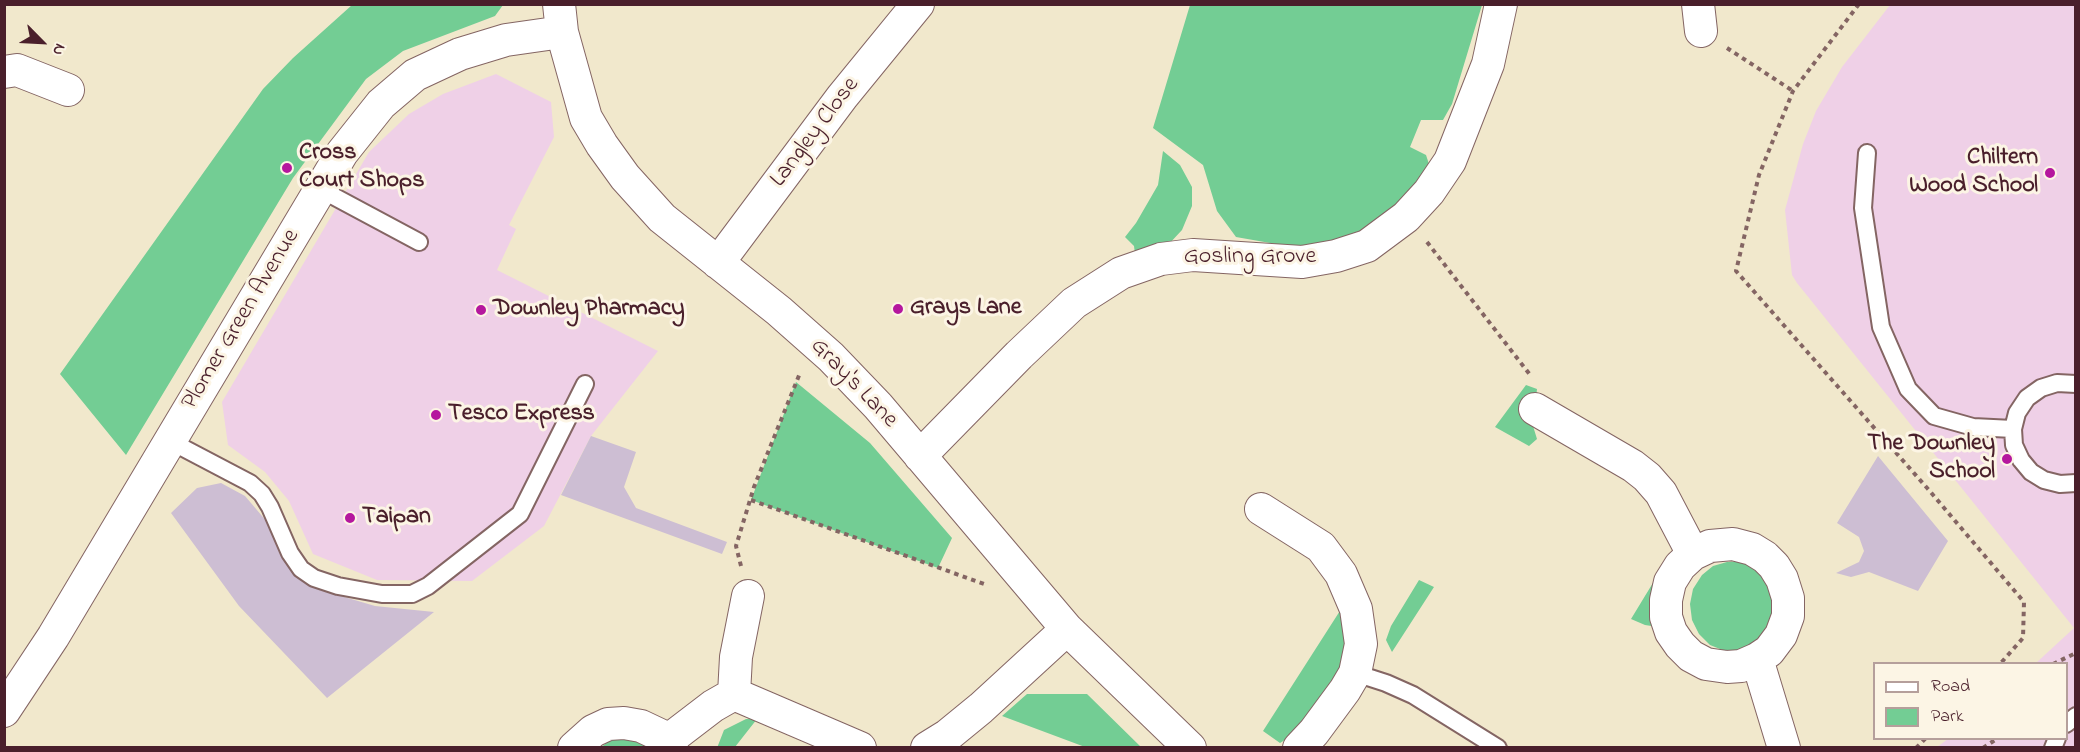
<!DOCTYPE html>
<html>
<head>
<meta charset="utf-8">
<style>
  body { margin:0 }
  #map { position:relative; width:2080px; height:752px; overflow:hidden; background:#f1e8cc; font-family:"Indie Flower",sans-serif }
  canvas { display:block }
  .frame { position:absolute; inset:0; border:6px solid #4a1f2b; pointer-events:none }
  .legend { position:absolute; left:1873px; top:662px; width:195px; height:78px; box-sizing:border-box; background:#fcf5e5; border:2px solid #b59f9b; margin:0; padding:8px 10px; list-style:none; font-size:18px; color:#4a1f2b }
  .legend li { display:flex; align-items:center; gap:12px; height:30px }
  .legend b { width:30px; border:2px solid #b59f9b }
  .north { position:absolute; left:12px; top:12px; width:60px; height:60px; -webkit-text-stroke:4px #fcf5e5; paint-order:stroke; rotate:114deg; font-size:16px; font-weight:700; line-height:24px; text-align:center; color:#4a1f2b }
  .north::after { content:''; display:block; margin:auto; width:21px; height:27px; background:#4a1f2b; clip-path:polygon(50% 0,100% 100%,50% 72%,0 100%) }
</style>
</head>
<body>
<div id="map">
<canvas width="2080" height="752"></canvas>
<div class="frame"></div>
<ul class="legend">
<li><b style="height:8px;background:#fff"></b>Road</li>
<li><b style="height:16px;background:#73cd94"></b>Park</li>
</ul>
<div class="north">N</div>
</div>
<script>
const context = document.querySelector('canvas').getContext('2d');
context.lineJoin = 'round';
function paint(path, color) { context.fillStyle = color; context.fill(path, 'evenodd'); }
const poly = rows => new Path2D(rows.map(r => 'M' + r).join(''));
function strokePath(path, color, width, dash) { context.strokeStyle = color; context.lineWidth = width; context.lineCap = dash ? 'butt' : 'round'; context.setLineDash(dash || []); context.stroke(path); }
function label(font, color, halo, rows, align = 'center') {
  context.font = font + ' "Indie Flower",sans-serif'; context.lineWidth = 6; context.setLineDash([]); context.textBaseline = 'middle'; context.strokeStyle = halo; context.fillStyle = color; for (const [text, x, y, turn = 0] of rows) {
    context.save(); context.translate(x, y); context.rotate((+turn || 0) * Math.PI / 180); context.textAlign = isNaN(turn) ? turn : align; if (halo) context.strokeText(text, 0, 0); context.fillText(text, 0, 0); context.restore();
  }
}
paint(poly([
  [1890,5,2075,5,2075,747,1937,747,1948,739,2066,738,2066,664,2036,663,2074,628,1797,283,1792,275,1785,210,1803,144,1816,111,1842,67],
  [496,74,551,102,554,137,509,225,516,229,497,270,658,351,591,436,544,526,472,581,377,580,313,554,289,501,265,472,228,445,222,402,369,152,409,114,443,94]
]), '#efd0e7');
paint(poly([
  [591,436,636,452,624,487,636,508,727,542,722,554,561,495],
  [1878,456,1948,541,1918,591,1869,572,1851,577,1836,573,1859,562,1864,551,1859,537,1837,523],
  [221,483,245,496,268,523,300,578,324,591,375,606,434,612,327,698,239,606,171,513,197,488]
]), '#cdbed3');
paint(poly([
  [352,5,503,5,495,16,403,51,366,79,293,178,126,455,60,374,263,89,293,58],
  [1190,5,1482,5,1452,104,1443,120,1421,120,1410,147,1426,155,1429,164,1407,197,1364,231,1327,245,1293,247,1236,237,1217,211,1203,165,1153,128],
  [1163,151,1180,165,1192,187,1192,206,1182,230,1168,245,1135,254,1134,246,1125,237,1136,223,1158,185],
  [796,382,870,443,952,538,938,568,751,500],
  [1526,385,1537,389,1533,426,1537,439,1529,446,1495,427],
  [1742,561,1756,565,1776,585,1776,628,1740,652,1725,651,1710,645,1699,634,1692,620,1690,604,1693,589,1702,575,1713,566,1727,562],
  [1662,568,1658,627,1645,625,1631,619],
  [1419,580,1434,587,1392,652,1386,640,1391,626],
  [1345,603,1348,648,1341,674,1296,733,1280,743,1263,731],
  [1027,694,1087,694,1141,747,1085,747,1002,716],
  [746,719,757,719,735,747,717,748,724,730],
  [623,737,658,748,600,748,609,741]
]), '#73cd94');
const service = poly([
  [1867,153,1863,208,1881,327,1908,389,1934,416,1973,427,2013,429],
  [320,189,419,242],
  [2076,384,2057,383,2041,388,2027,398,2017,413,2013,429,2014,445,2021,460,2031,472,2044,480,2060,484,2076,483],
  [170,441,250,483,262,494,270,507,290,553,301,569,314,578,338,586,382,594,412,594,428,586,520,514,585,384],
  [1355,673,1386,683,1413,695,1498,748],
  [2066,724,2076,716],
  [2053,748,2057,738]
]);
const minor = poly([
  [559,4,562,32,586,118,602,145,625,177,662,218,779,311,831,357,878,406,1067,629,1190,748],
  [1698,4,1701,31],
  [4,72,17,70,68,90],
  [718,263,842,97,918,4],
  [1535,409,1633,466,1647,477,1661,493,1693,554,1680,566,1670,582,1666,600,1666,617,1671,632,1680,645,1691,656,1706,664,1727,667,1741,666,1757,659,1784,748],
  [920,456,1019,355,1074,303,1121,273,1161,259,1193,255,1302,262,1336,256,1367,246,1406,217,1429,192,1450,161,1488,64,1501,4],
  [1261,509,1321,547,1341,574,1356,609,1361,644,1355,673,1345,690,1314,732,1299,748],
  [1693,554,1710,546,1733,544,1752,549,1765,557,1774,566,1782,579,1788,598,1788,616,1781,635,1769,651,1757,659],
  [734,694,736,657,748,596],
  [4,711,53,637,342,153,381,104,415,75,460,54,506,40,562,32],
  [666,742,713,706,734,694,860,748],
  [574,748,593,731,608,724,624,723,641,726,660,735,672,748],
  [927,748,948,735,981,708,1067,629]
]);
strokePath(service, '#846563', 20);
strokePath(minor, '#846563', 34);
strokePath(poly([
  [1859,4,1793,91,1759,175,1736,271,1928,489,2024,602,2023,638,2000,664],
  [1727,48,1793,91],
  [1427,242,1531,376],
  [751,500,984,584],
  [741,566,736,546,754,487,800,373],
  [2053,664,2076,653],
  [1916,748,1926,738],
  [1983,748,1998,738]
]), '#846563', 4, [4.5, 4.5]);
strokePath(service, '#fff', 16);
strokePath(minor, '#fff', 32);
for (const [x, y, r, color] of [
  [287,168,6,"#b5179e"],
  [2050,173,6,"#b5179e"],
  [898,309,6,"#b5179e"],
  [481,310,6,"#b5179e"],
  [436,415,6,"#b5179e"],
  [2007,459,6,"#b5179e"],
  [350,518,6,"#b5179e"]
]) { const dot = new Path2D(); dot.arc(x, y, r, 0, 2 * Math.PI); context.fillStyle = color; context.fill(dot); strokePath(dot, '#fcf5e5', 2); }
label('24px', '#4a1f2b', '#fcf5e5', [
  ["Langley Close",816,133,-53],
  ["Gosling Grove",1250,258],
  ["Plomer Green Avenue",242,320,-59],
  ["Gray's Lane",853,384,46]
]);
label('bold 24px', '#4a1f2b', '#fcf5e5', [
  ["Cross",299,154],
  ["Court Shops",299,182],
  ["Chiltern",2038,159,"right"],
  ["Wood School",2038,187,"right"],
  ["Grays Lane",910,309],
  ["Downley Pharmacy",493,310],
  ["Tesco Express",448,415],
  ["The Downley",1995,445,"right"],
  ["School",1995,473,"right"],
  ["Taipan",362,518]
], 'left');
</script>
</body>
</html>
